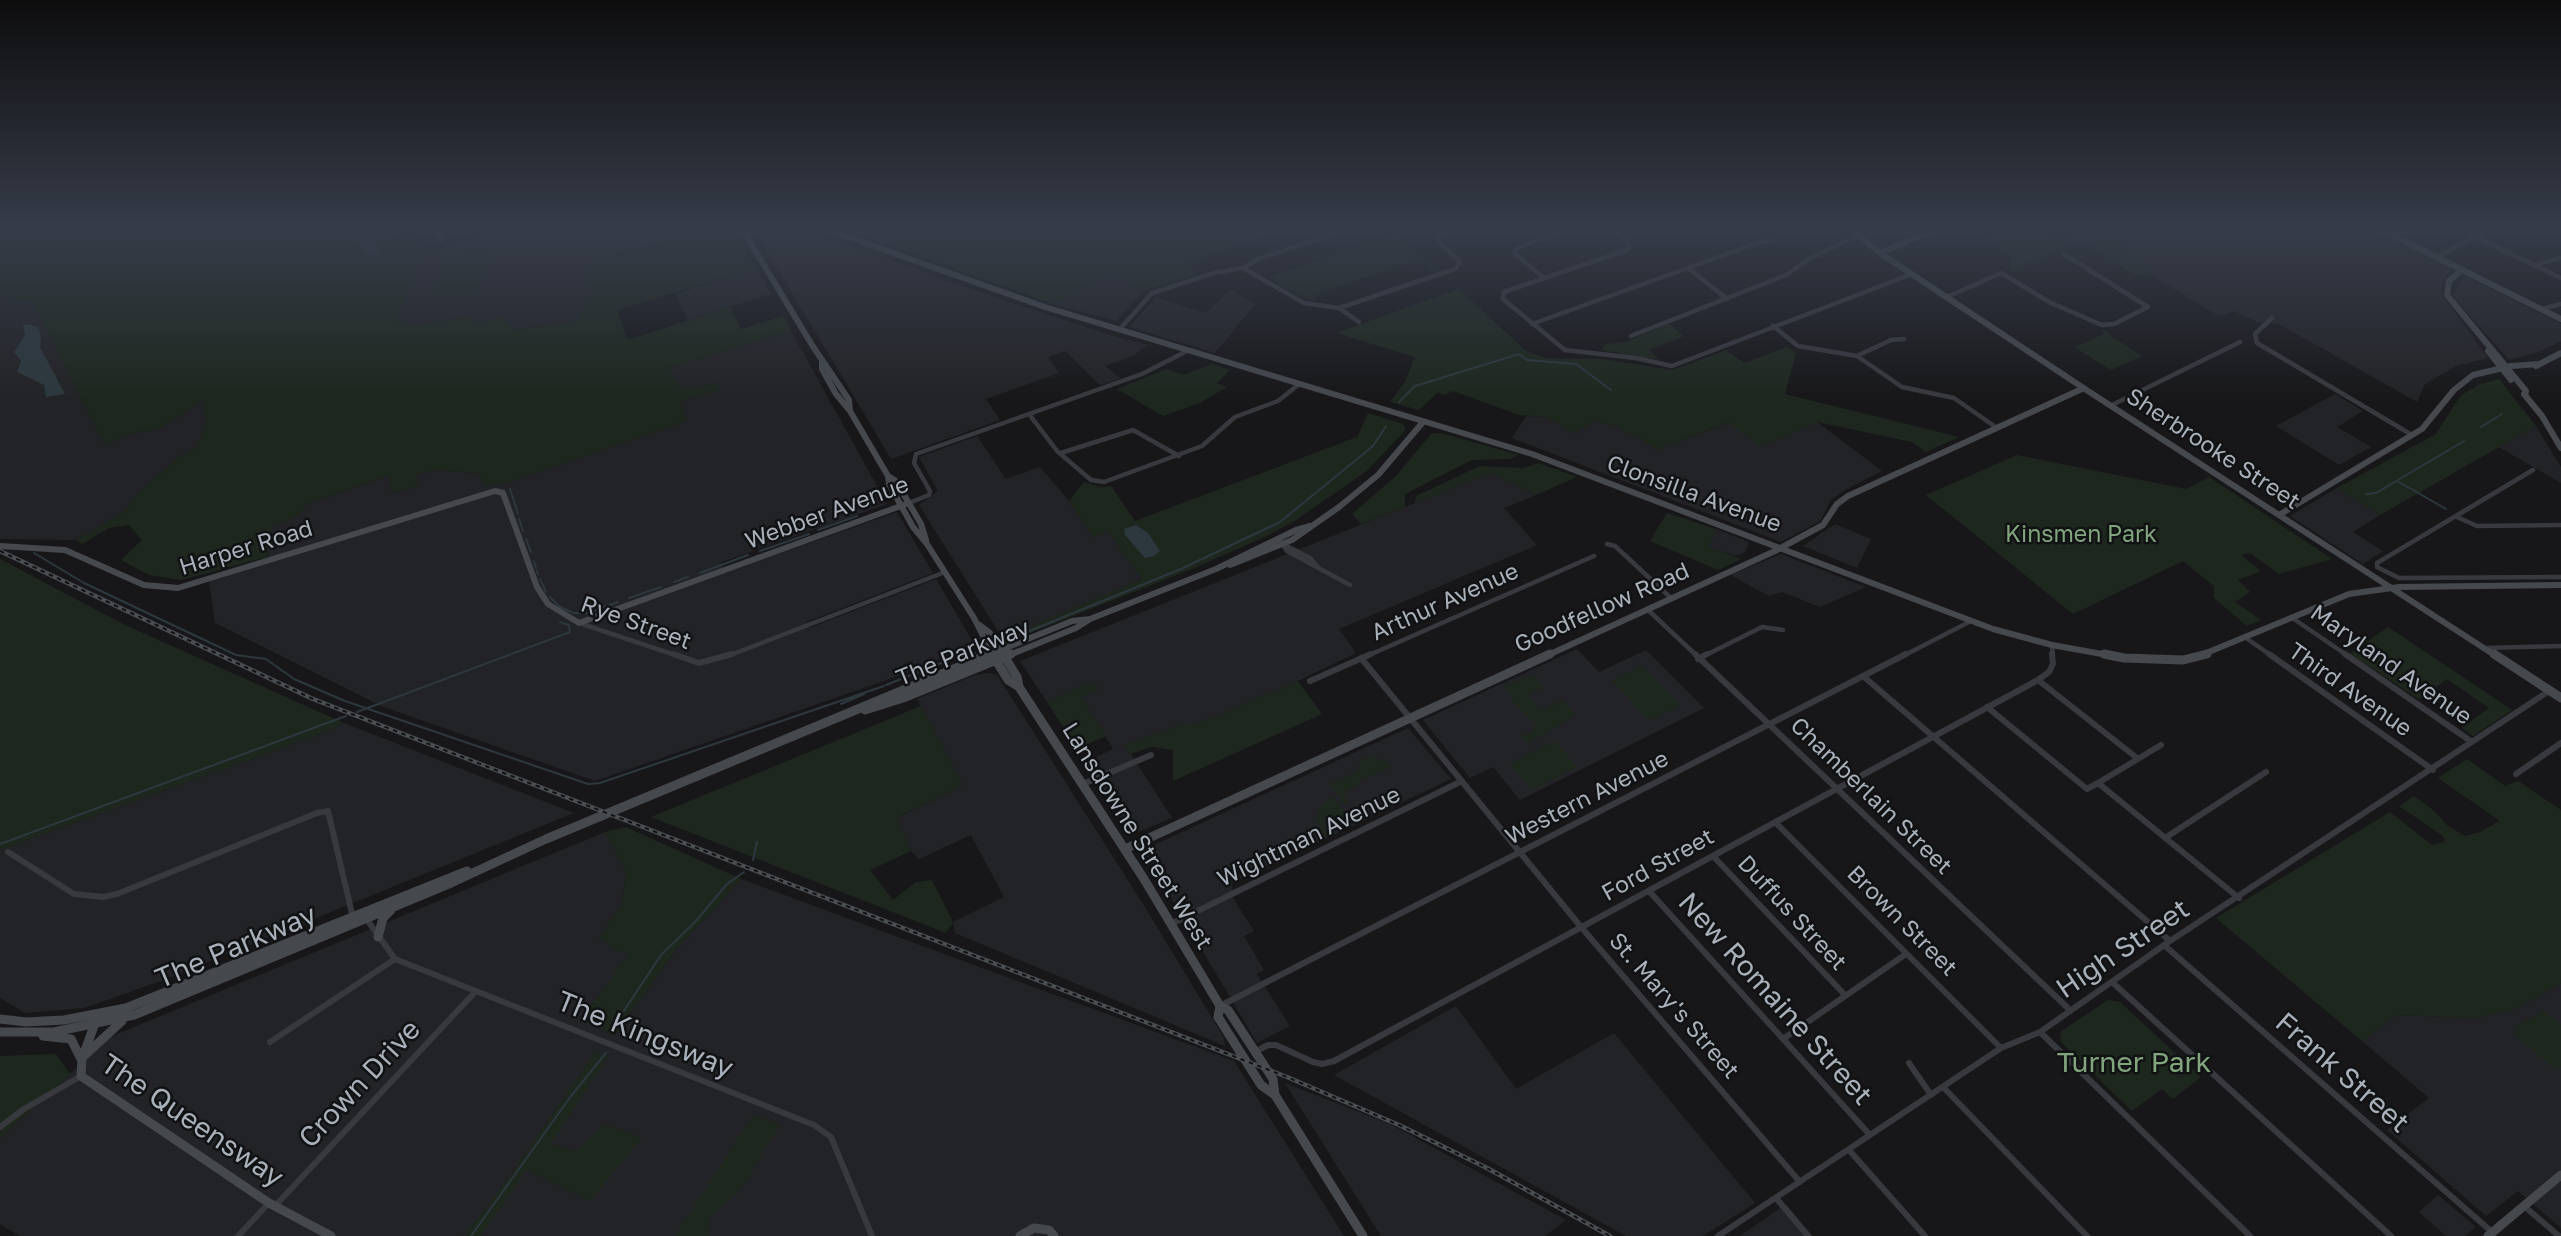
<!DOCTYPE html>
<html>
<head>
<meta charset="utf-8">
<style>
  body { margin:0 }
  canvas { display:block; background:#171719 }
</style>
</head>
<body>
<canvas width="2561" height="1236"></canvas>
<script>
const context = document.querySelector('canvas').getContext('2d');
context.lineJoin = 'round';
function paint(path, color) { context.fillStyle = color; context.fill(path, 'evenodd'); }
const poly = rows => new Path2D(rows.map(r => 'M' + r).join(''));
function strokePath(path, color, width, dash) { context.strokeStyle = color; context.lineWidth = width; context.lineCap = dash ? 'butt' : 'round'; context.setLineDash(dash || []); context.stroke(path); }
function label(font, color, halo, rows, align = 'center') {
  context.font = font + ' "Golos Text",sans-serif'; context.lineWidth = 5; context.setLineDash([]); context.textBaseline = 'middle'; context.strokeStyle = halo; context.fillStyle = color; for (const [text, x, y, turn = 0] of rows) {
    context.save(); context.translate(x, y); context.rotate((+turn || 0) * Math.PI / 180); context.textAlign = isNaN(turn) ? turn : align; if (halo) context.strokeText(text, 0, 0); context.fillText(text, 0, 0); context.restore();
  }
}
paint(poly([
  [511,227,714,227,596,261,599,267,595,295,587,297,578,321,514,330,502,317,478,323,470,316,415,326,396,320,418,254],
  [760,227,800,227,949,282,1109,335,1148,345,1134,355,1105,366,1121,379,1100,385,1065,351,1048,357,1059,373,986,399,1000,420,891,459,754,229],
  [2124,227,2369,227,2451,267,2441,286,2443,297,2488,358,2456,366,2425,384,2417,402,2279,324,2258,322,2234,311,2219,316,2149,274,2152,272,2123,254],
  [756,268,771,294,688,320,676,294],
  [1115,272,1143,291,1116,321,1053,304,1103,275],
  [2464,275,2561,324,2561,341,2538,352,2509,360,2453,296],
  [1231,290,1255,304,1215,353,1129,327,1156,297,1205,313],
  [4,295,32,301,104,444,137,432,157,430,202,400,207,424,196,448,178,458,141,490,124,512,76,540,0,539,0,296],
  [791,331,887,504,722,562,725,573,897,512,933,573,806,622,809,628,936,579,974,644,904,674,595,781,381,706,215,623,209,582,267,563,269,537,273,527,295,517,306,506,299,506,389,476,392,493,418,486,416,475,432,470,480,473,506,483,686,421,679,402,719,390,718,383,688,388,678,386,669,368],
  [2335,394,2363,411,2337,427,2371,447,2339,465,2276,426],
  [1526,416,1546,417,1576,433,1593,421,1621,427,1622,431,1643,440,1657,450,1730,422,1817,422,1882,471,1843,491,1831,500,1820,521,1781,542,1512,438],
  [2536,426,2561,467,2561,483,2497,446],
  [977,436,1006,479,1040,467,1069,501,1093,537,1108,531,1142,579,1003,639,919,505,938,491,919,457],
  [1490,473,1536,495,1504,508,1537,545,1339,629,1356,653,1298,681,1197,724,1183,724,1125,745,1172,818,1133,834,1104,795,1085,763,1113,749,1081,697,1099,689,1094,681,1047,702,1020,661],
  [2337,488,2380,515,2353,532,2383,551,2363,564,2290,516],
  [1835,524,1871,539,1857,568,1803,546],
  [1716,529,1749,542,1745,552,1735,556,1708,547],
  [1781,554,1850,581,1866,587,1820,607,1782,592,1769,596,1730,575],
  [1577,649,1599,672,1646,650,1704,708,1520,800,1493,767,1470,778,1423,720],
  [989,673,997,675,1145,907,1224,1038,1225,1046,955,933,953,922,1004,897,971,835,919,859,911,851,896,818,963,786,917,699,975,675],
  [344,723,574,813,161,981,84,1008,25,1013,0,998,0,850,316,736],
  [1408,728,1451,779,1232,883,1233,898,1254,931,1244,936,1264,970,1257,974,1290,1026,1257,1043,1143,850],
  [605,832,626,872,622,904,598,939,629,955,582,1020,614,1036,676,950,741,879,1234,1061,1344,1236,20,1236,0,1224,0,1138,110,1037],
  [2561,983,2561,1228,2518,1191,2486,1216,2387,1130,2429,1098,2362,1041,2397,1015,2474,1018,2513,1010],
  [1456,1006,1516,1089,1614,1033,1755,1203,1703,1236,1626,1236,1334,1075],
  [1285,1083,1390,1124,1566,1220,1545,1236,1381,1236],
  [2438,1195,2476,1227,2465,1236,2446,1236,2419,1212],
  [1786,1204,1813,1236,1740,1236]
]), '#222326');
paint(poly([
  [0,227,391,227,394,240,415,235,421,251,396,320,415,326,470,316,478,323,502,316,514,330,578,321,587,297,595,295,586,274,588,270,599,267,596,261,714,227,733,227,756,268,617,310,628,340,730,307,741,329,784,316,791,331,669,368,678,386,688,388,719,383,719,390,680,402,687,421,506,483,485,486,480,473,432,470,416,475,418,486,392,493,388,476,302,505,307,506,295,517,273,527,269,537,267,557,181,580,149,575,121,560,142,540,129,525,109,528,82,544,76,540,124,512,141,490,178,458,196,448,207,424,202,401,157,430,137,432,104,444,32,301,0,296],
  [838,227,1295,227,1187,263,1197,275,1143,291,1114,272,1103,275,1053,304],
  [1385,227,1389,227,1436,270,1434,271,1420,259,1321,292,1314,300,1297,295,1269,277,1393,235],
  [2012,227,2033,227,2055,237,2073,237,2105,227,2124,227,2123,254,2153,272,2136,275,2079,242,2010,272,2010,255,1984,239],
  [490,253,477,292,433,297,447,257],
  [1459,289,1526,351,1546,358,1601,359,1673,370,1726,350,1744,363,1787,347,1796,353,1785,394,1959,437,1926,452,1912,442,1817,422,1760,447,1729,422,1657,450,1643,440,1622,431,1621,427,1593,421,1576,433,1546,417,1519,415,1453,391,1444,395,1438,392,1419,410,1390,402,1405,382,1415,357,1336,333],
  [1669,324,1684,336,1649,350,1660,360,1602,350,1605,344,1625,342],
  [2102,330,2106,330,2112,337,2142,356,2111,370,2074,347,2104,334],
  [1211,364,1230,370,1217,383,1227,387,1200,403,1163,416,1117,389,1167,369,1184,375],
  [2499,379,2536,426,2380,515,2337,488,2436,434,2460,396,2478,385],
  [1368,413,1403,424,1406,429,1368,470,1296,520,1269,535,1192,569,1012,640,1009,636,1142,579,1108,532,1093,537,1069,501,1084,482,1102,487,1111,486,1135,521,1357,437],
  [1441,433,1519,455,1510,459,1472,460,1405,494,1405,507,1361,524,1352,514,1396,476,1431,434],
  [2017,455,2186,489,2209,477,2332,559,2279,574,2250,553,2241,555,2261,571,2238,580,2250,592,2235,602,2261,620,2247,626,2214,598,2214,586,2183,561,2073,614,1926,495],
  [1538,463,1577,477,1536,495,1490,473,1415,503,1416,496,1480,466,1524,468],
  [1667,513,1716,529,1708,547,1741,559,1718,570,1650,541],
  [0,559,125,625,344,723,316,736,0,850],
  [2388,627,2512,710,2473,736,2462,728,2489,708,2447,679,2419,699,2350,654],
  [1643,666,1680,705,1649,720,1612,681],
  [1534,675,1544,687,1527,696,1540,711,1563,700,1576,715,1528,743,1522,736,1534,731,1532,728,1537,725,1513,702,1511,694,1504,686],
  [1094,681,1099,689,1081,697,1106,736,1077,749,1047,702],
  [1298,681,1322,714,1173,781,1173,750,1152,747,1130,754,1124,745,1183,724,1197,724],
  [921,706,963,786,897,817,911,851,870,870,893,900,916,882,932,880,953,922,946,933,651,817],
  [1555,741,1577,767,1532,790,1510,764],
  [1372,755,1378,761,1385,758,1392,767,1360,780,1358,785,1343,793,1349,803,1345,805,1329,784,1358,771,1360,761],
  [2467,759,2505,786,2518,781,2561,810,2561,983,2513,1010,2474,1018,2397,1015,2362,1041,2216,918,2390,812,2432,845,2445,842,2443,836,2399,806,2414,796,2433,810,2448,826,2465,836,2480,832,2500,821,2438,778],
  [1333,796,1346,816,1346,825,1323,835,1317,821,1319,808],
  [626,827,741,879,676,950,614,1036,581,1020,628,955,598,939,622,904,626,872,605,832],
  [2108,1000,2120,1002,2201,1077,2173,1099,2162,1089,2132,1111,2061,1042,2060,1032],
  [2544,1011,2561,1025,2561,1066,2557,1070,2514,1035,2516,1026],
  [595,1052,608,1057,551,1144,576,1151,605,1124,642,1138,590,1201,527,1170,481,1236,463,1236,505,1183],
  [56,1054,70,1074,0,1138,0,1056],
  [753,1115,780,1124,740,1191,710,1217,709,1236,675,1236]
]), '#1e271e');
paint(poly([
  [354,227,371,227,375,246,380,252,379,256,364,254],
  [26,324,38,327,41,336,40,347,65,394,46,397,44,385,17,372,21,361,14,352,25,335,23,326],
  [1136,525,1148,533,1160,551,1154,556,1145,558,1125,535,1124,529]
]), '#2c383e');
strokePath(poly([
  [1264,227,1267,231],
  [1399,402,1415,386,1519,354,1527,360,1576,364,1611,390],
  [2481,427,2502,414],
  [2399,482,2446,509],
  [510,489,518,514],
  [2366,494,2376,493,2464,441],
  [519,519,523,531],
  [818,530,857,516],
  [526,539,531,552],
  [760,551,809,534],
  [34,553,84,583,236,655,266,659,294,679,345,701,588,784,600,783,884,686],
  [534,561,536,568],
  [537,571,538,574],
  [700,573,748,555],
  [540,579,546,592],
  [674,582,688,577],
  [550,597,560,607,574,613,588,613,618,602],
  [629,598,661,587],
  [1010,639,1181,569,1280,522,1373,446,1386,426],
  [886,685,964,654,975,653],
  [861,695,841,704,864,694],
  [357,712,570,632,569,625,560,622],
  [0,844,346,716],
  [753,860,757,842],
  [610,1032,661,955,696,921,727,884,744,872],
  [471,1236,571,1096,606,1053]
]), '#2c383e', 2);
strokePath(poly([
  [419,227,425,232,440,227],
  [489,227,490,231],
  [1610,227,1626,240,1629,246,1627,250,1504,292,1503,299,1565,350,1636,358,1672,366,1912,274],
  [2455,227,2561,278],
  [437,229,442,242],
  [2436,257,2493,227],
  [2533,265,2561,258],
  [1243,268,1258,259,1354,227],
  [1688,268,1727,299],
  [1544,278,1515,254,1515,249,1573,227],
  [1947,297,2001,273,2051,303,2102,325,2114,324,2148,307,2064,254],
  [1339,308,1455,269,1460,262,1438,241,1439,237,1464,227],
  [2542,309,2561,304],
  [2272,318,2255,334,2257,343,2412,435],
  [1532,324,1760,242,1772,241],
  [1773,326,1798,346,1857,356,1902,387,1954,398,1997,428],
  [1119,330,1152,293,1214,273,1243,268,1304,303,1339,308,1359,322],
  [1631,336,1786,275,1809,259,1857,236],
  [1857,356,1891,340,1904,339],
  [2112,405,2240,342],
  [1029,414,1057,451,1091,480,1104,482,1202,446,1235,417,1278,401,1298,385],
  [1061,453,1133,430,1179,456],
  [2533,470,2377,563,2377,567,2399,578,2561,577],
  [909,503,929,495,930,491,914,463,916,454,1142,374,1187,351],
  [2457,517,2477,526,2561,525],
  [1280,541,1287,551,1350,585],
  [1283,544,1310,558,1317,566],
  [1607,544,1615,546,1671,598],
  [1647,609,1697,656],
  [2291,617,2348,656],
  [579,623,678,656],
  [2246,638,2272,656],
  [2052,645,2053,656],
  [2483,648,2561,646],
  [728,656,945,572],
  [1367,656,1594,556],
  [1704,656,1762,627,1783,630],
  [1903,656,1971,621]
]), '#37393e', 4.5);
strokePath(poly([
  [673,654,699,663,732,654],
  [1695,654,2070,1010],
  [2269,654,2433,770],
  [2345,654,2472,742],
  [1361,658,1581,927,1800,1182],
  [1698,659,1707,654],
  [1863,676,2170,941],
  [2038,680,2137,758],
  [1310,681,1371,654],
  [1987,707,2087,789,2098,783,2239,898],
  [2516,774,2561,743],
  [2098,783,2161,745],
  [1083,784,1151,755],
  [1775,822,2001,1048],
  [2165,838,2266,772],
  [8,852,74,894,103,897,117,894,317,813,328,811,353,918],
  [1713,856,1845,995],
  [1649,891,1870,1135],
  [365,917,395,959,814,1125,831,1137,872,1236],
  [1171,924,1462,781],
  [2164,945,2492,1232],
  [2112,982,2391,1236],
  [1220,1006,1906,654],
  [2040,1032,2250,1236],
  [1783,1039,1906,954],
  [270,1042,395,959],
  [1255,1052,1268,1045,1276,1045,1313,1062,1322,1064,1334,1061,2038,680,2049,672,2053,664,2052,654],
  [1909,1063,1931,1095],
  [1943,1087,2087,1236],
  [0,1127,24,1109,81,1076],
  [1849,1150,1925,1236],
  [1776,1198,1808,1236],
  [275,1206,476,991],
  [2524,1206,2559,1236],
  [238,1236,269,1203],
  [1718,1236,2001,1048,2040,1032,2170,941,2549,691]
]), '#37393e', 6);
strokePath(poly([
  [741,227,812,345,849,400,850,411],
  [820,227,1045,307,1532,454,1993,629,2052,645,2113,656],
  [1848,227,1880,253,2088,391,2496,656],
  [2376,227,2561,319],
  [1880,253,1942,227],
  [2462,270,2449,281,2447,295,2526,391,2525,395],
  [2488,351,2511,380],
  [822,360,822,369,836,394,850,411,888,476,889,484,913,527,927,544,974,618,993,656],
  [2536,366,2561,353],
  [2524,394,2542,416,2561,448],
  [888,476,896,481,921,524,926,540],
  [2279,515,2422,429,2454,390,2473,375,2511,366,2539,364],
  [0,546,65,550,144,585,178,588,495,491,503,493,537,587,548,604,579,623,909,503],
  [1230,565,1292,540,1339,507,1378,475,1423,422],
  [978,624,990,633,1004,656],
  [986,656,1072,621,1090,619],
  [1007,656,1076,628,1090,619,1216,569,1296,530,1310,526],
  [1546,656,1775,551,1823,525,1837,504,1848,496,2084,388],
  [2199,656,2349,594,2399,587,2561,585]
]), '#45494e', 6);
strokePath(poly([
  [992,654,1008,680,1019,687],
  [1003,654,1017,677,1019,687,1144,879,1220,1006,1228,1010,1273,1079,1275,1095],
  [2104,654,2124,658,2183,660,2207,654],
  [2494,654,2561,698],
  [865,710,903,698,1011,654],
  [1125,849,1550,654],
  [378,937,383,918,391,910],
  [1220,1006,1218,1017,1261,1085,1275,1095,1363,1236],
  [0,1019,26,1022,64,1020,126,1008,467,871],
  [95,1023,82,1059,81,1076,269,1203,331,1236],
  [0,1032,54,1032,134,1015,451,883,546,839,990,654],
  [43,1036,71,1039,81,1059],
  [84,1056,122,1021],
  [1020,1236,1034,1228,1049,1230,1054,1236],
  [2488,1236,2561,1175]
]), '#45494e', 9);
const rail = poly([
  [0,551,313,699,1287,1077,1399,1125,1487,1168,1610,1236]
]);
strokePath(rail, '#4a4e53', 4.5);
strokePath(rail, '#111214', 2, [4.5]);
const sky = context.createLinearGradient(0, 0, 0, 400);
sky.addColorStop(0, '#0d0d0e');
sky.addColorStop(0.57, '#363c49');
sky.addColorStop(1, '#363c4900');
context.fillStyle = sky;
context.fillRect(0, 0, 2561, 400);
label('23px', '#a8b0b9', '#111214', [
  ["Sherbrooke Street",2213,449,33],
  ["Clonsilla Avenue",1694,494,20],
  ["Webber Avenue",827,513,-20],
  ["Harper Road",246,548,-17],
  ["Arthur Avenue",1445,602,-24],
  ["Goodfellow Road",1602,608,-24],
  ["Rye Street",636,623,20],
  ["The Parkway",963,653,-22],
  ["Maryland Avenue",2391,665,35],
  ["Third Avenue",2350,690,35],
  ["Chamberlain Street",1871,796,44],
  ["Western Avenue",1587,798,-27],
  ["Lansdowne Street West",1137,836,58],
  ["Wightman Avenue",1309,837,-26],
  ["Ford Street",1658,865,-29],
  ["Duffus Street",1792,913,47],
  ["Brown Street",1902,921,45],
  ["St. Mary's Street",1674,1006,49]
]);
label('23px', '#82a57e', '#111214', [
  ["Kinsmen Park",2081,535]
]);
label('28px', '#a8b0b9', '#111214', [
  ["The Parkway",236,947,-23],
  ["High Street",2123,949,-34],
  ["New Romaine Street",1775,999,48],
  ["The Kingsway",645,1035,22],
  ["Frank Street",2342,1073,41],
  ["Crown Drive",360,1084,-47],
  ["The Queensway",192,1121,34]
]);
label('28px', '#82a57e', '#111214', [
  ["Turner Park",2134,1063]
]);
</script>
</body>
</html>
